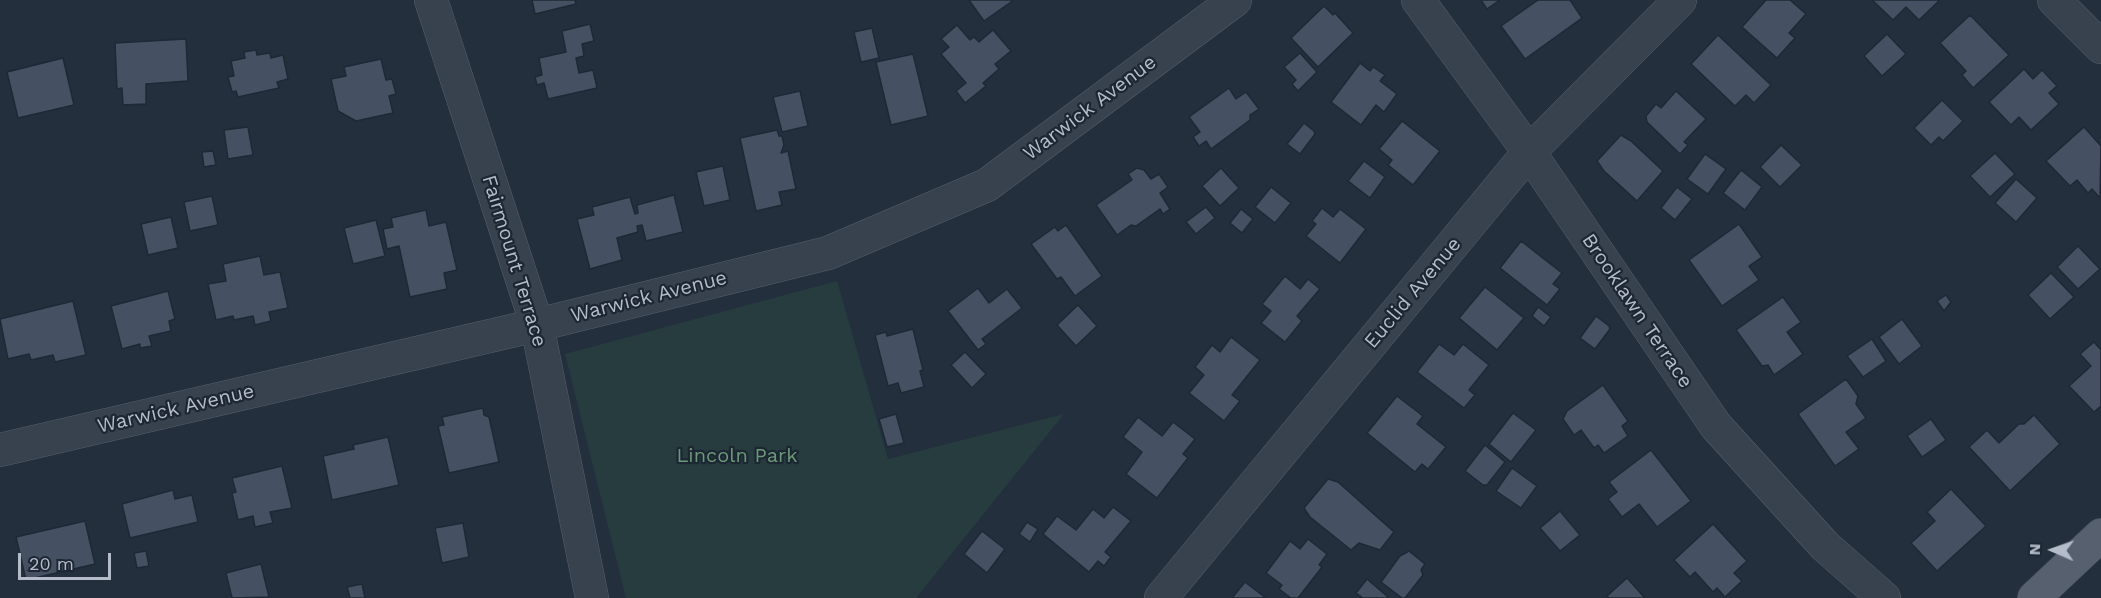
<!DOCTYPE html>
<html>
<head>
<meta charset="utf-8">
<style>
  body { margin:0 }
  #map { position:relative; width:2101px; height:598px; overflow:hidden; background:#242f3e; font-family:"Work Sans",sans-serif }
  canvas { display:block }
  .north { position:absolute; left:2023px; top:520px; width:60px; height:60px; -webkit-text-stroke:4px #1d2633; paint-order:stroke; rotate:272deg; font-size:16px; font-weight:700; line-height:24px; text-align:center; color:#b4bcc9 }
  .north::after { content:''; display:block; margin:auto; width:21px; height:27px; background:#b4bcc9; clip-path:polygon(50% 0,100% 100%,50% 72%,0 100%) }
  .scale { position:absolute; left:18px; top:553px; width:93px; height:27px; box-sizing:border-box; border:3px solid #b4bcc9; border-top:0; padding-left:8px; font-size:18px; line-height:21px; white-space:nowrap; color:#b4bcc9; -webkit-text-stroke:4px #1d2633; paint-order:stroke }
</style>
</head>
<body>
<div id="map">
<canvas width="2101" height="598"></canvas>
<div class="north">N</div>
<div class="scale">20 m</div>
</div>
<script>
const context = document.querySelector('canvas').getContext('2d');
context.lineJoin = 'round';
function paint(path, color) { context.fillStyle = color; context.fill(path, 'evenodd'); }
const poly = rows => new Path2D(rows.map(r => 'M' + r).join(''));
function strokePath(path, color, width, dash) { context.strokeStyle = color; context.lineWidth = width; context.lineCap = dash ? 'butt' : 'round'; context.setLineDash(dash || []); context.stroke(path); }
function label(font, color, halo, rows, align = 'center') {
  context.font = font + ' "Work Sans",sans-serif'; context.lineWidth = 4.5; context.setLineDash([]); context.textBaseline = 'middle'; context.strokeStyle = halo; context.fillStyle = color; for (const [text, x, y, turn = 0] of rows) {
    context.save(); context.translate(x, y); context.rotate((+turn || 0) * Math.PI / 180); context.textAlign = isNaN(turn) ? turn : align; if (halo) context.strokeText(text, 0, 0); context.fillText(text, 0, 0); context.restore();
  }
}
paint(poly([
  [837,281,888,459,1064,414,916,598,626,598,565,354]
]), '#263c3f');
const building = poly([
  [532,0,575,0,576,4,535,14,532,0],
  [969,0,1014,0,984,21,969,0],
  [1481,0,1500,0,1487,9,1481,0],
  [1538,0,1570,0,1582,18,1525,59,1501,26,1538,0],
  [1766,0,1790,0,1806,14,1789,33,1795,38,1777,58,1742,27,1766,0],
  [1872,0,1940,0,1919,20,1906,7,1893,20,1872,0],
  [1324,6,1333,15,1335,13,1353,33,1318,67,1291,38,1324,6],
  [1970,15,2009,55,1973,88,1962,75,1966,71,1940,43,1970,15],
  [590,24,594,41,582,44,584,56,576,58,579,73,593,70,597,88,548,99,544,83,537,85,535,77,542,75,539,58,566,52,562,31,590,24],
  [957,25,970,40,974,37,979,42,993,30,1011,51,995,64,999,69,983,83,986,86,965,103,956,91,966,83,941,54,949,47,941,39,957,25],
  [872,28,879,58,861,62,854,32,872,28],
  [1887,34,1906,54,1882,76,1864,56,1887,34],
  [1718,35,1771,85,1754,103,1746,95,1735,106,1691,64,1718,35],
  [186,39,188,81,146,84,146,104,123,105,122,88,117,89,115,43,186,39],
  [256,50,257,55,270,53,271,58,283,55,288,79,277,82,279,88,238,97,236,91,232,92,228,77,234,76,231,61,245,58,244,52,256,50],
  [1300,53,1317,72,1298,91,1292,84,1296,80,1284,67,1300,53],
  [913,54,928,116,891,125,876,62,913,54],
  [63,58,74,105,18,118,7,72,63,58],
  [381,59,386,80,392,79,396,94,389,96,393,113,356,121,338,111,331,79,346,76,344,67,381,59],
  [1360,63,1370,71,1373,67,1385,75,1380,81,1397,94,1384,112,1376,105,1361,125,1331,102,1360,63],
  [2024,69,2033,79,2042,70,2057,86,2049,93,2059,104,2031,130,2019,117,2011,125,1989,102,2024,69],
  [1229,88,1236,99,1246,92,1259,109,1250,115,1250,120,1211,149,1206,141,1199,146,1193,137,1200,132,1189,117,1229,88],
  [800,91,808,126,782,132,773,97,800,91],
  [1676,91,1706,119,1684,142,1688,145,1680,154,1647,122,1646,116,1656,104,1661,108,1676,91],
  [1942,100,1963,121,1943,141,1939,137,1931,145,1914,128,1942,100],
  [1402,121,1440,151,1413,185,1388,165,1392,160,1379,149,1402,121],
  [1304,123,1314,131,1315,134,1300,154,1287,144,1304,123],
  [248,127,253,155,228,159,224,130,248,127],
  [2084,127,2101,146,2100,198,2092,189,2088,193,2077,180,2070,186,2046,161,2084,127],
  [777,130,779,136,782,136,784,145,781,153,788,151,796,189,779,192,782,205,756,211,740,138,777,130],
  [1621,135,1631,141,1663,171,1637,201,1604,171,1597,161,1621,135],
  [1781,145,1802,165,1780,187,1760,167,1781,145],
  [213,151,216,165,204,167,202,152,213,151],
  [1995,153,2015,174,1990,197,1970,176,1995,153],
  [1705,154,1726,169,1708,194,1687,179,1705,154],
  [1364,161,1385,177,1370,198,1348,181,1364,161],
  [723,166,730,200,704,206,696,172,723,166],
  [1137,168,1144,170,1151,179,1159,174,1168,187,1160,193,1170,209,1163,214,1160,209,1136,226,1131,225,1117,235,1096,205,1132,180,1128,174,1137,168],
  [1221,168,1239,188,1220,206,1202,186,1221,168],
  [1741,170,1762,187,1745,210,1723,193,1741,170],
  [2016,179,2037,198,2016,222,1995,203,2016,179],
  [1271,187,1291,203,1275,223,1255,207,1271,187],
  [1677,187,1692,199,1675,220,1661,208,1677,187],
  [674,195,683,232,646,241,642,225,637,226,638,232,617,238,622,260,590,269,577,219,594,215,592,207,630,197,635,214,638,213,637,205,674,195],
  [212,196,218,225,190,231,184,202,212,196],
  [1206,207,1215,218,1196,234,1186,222,1206,207],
  [1322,208,1333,217,1340,209,1366,229,1340,263,1306,236,1316,224,1312,221,1322,208],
  [1241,209,1253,219,1242,233,1230,223,1241,209],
  [426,210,429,226,446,222,457,270,444,273,447,289,410,297,399,246,387,249,383,229,393,227,391,218,426,210],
  [171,217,178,248,148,255,141,224,171,217],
  [376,220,385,256,353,264,344,228,376,220],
  [1739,224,1762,257,1749,266,1759,280,1722,306,1689,260,1739,224],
  [1066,225,1102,276,1075,296,1061,277,1057,279,1031,244,1055,227,1058,231,1066,225],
  [1521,241,1562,273,1553,284,1560,289,1547,305,1500,268,1521,241],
  [2078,246,2100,269,2078,289,2057,267,2078,246],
  [260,256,264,275,280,272,288,308,269,312,271,321,255,325,253,316,234,320,233,316,216,320,208,284,226,281,223,264,260,256],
  [2051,273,2074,297,2050,319,2028,295,2051,273],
  [1285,276,1300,289,1308,279,1320,289,1297,316,1302,321,1285,342,1261,323,1271,311,1262,304,1285,276],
  [1485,287,1524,318,1497,350,1459,318,1485,287],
  [978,288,989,303,1007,289,1022,308,982,339,986,344,978,350,948,311,978,288],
  [168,291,175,319,169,321,171,331,149,336,152,346,140,348,140,344,122,349,111,306,168,291],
  [1946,295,1951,302,1944,311,1937,301,1946,295],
  [1783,297,1801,322,1787,332,1803,354,1774,375,1768,365,1762,366,1736,330,1783,297],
  [73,301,86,355,55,362,53,355,31,360,29,354,8,359,0,319,73,301],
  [1078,305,1097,326,1076,346,1057,325,1078,305],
  [1538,307,1551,317,1544,326,1532,316,1538,307],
  [1596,316,1609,326,1610,329,1595,349,1580,338,1596,316],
  [1902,319,1922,346,1899,364,1879,337,1902,319],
  [913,329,923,370,920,371,924,387,901,393,898,383,888,386,875,335,886,332,887,336,913,329],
  [1231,337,1260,360,1232,395,1240,401,1224,421,1189,393,1204,375,1195,367,1212,345,1220,352,1231,337],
  [1872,339,1886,361,1863,377,1847,356,1872,339],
  [2094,342,2101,350,2101,406,2094,412,2069,386,2091,366,2080,354,2094,342],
  [1439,344,1454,355,1463,344,1489,365,1469,390,1475,395,1464,408,1417,372,1439,344],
  [965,352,986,374,972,388,951,365,965,352],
  [1846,379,1858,396,1856,404,1866,418,1846,432,1859,449,1835,466,1798,414,1846,379],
  [1603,385,1628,421,1622,426,1628,436,1604,453,1598,445,1594,448,1581,430,1574,435,1563,419,1567,411,1603,385],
  [1397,396,1423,416,1417,424,1446,447,1428,469,1422,464,1415,472,1367,433,1397,396],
  [483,408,484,415,489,417,499,462,449,473,438,426,444,425,442,417,483,408],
  [1513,413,1536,430,1511,462,1489,444,1513,413],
  [896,414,904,443,887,447,879,419,896,414],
  [2034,415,2060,444,2010,491,1969,447,1987,430,1999,443,2019,424,2024,424,2034,415],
  [1138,417,1162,436,1173,422,1195,439,1183,454,1188,458,1157,498,1126,474,1142,452,1123,437,1138,417],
  [1931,419,1946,440,1922,457,1907,436,1931,419],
  [388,437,399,485,332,500,323,456,354,449,353,445,388,437],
  [1485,445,1505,462,1487,485,1483,485,1465,471,1485,445],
  [1651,450,1691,501,1657,527,1639,504,1622,517,1608,499,1617,492,1609,482,1651,450],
  [282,466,292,508,270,512,273,523,255,527,253,516,238,520,232,493,236,492,232,478,282,466],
  [1512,468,1537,486,1521,508,1496,491,1512,468],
  [1328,479,1338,482,1394,532,1380,550,1359,543,1351,550,1310,517,1304,508,1328,479],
  [1951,489,1986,526,1937,571,1911,543,1935,521,1927,512,1951,489],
  [173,490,175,499,192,495,198,522,130,538,122,504,173,490],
  [1113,507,1131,521,1105,552,1111,557,1104,566,1098,561,1089,572,1043,534,1057,516,1076,530,1093,509,1104,518,1113,507],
  [1560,511,1580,535,1560,551,1540,528,1560,511],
  [85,521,95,564,26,580,16,537,85,521],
  [1027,522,1038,529,1030,542,1019,534,1027,522],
  [463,523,469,557,442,563,435,528,463,523],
  [1713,524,1747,561,1734,573,1742,581,1725,597,1717,588,1713,592,1695,572,1690,577,1674,560,1713,524],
  [982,531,1005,549,987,573,964,554,982,531],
  [1308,539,1327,554,1319,565,1322,567,1298,598,1291,598,1279,589,1282,585,1266,573,1290,541,1300,549,1308,539],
  [146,551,149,566,137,568,134,553,146,551],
  [1409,551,1425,564,1421,570,1423,575,1405,598,1402,598,1381,582,1400,556,1409,551],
  [261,564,269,597,232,598,226,573,261,564],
  [1627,578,1645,598,1609,598,1607,596,1627,578],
  [1367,579,1388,597,1388,598,1363,598,1356,593,1367,579],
  [1245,582,1266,598,1232,598,1245,582],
  [362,584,365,598,350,598,347,587,362,584]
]);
paint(building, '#455162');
strokePath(building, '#1f2835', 1.5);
const minor = poly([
  [431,0,537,325,592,598],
  [1418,0,1529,152,1716,426,1825,546,1884,598],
  [2054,0,2101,47],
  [0,450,537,325,828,253,987,185,1235,0],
  [1161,598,1529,152,1680,0]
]);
const major = poly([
  [2034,598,2101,535]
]);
strokePath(minor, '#565f6c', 34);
strokePath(major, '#414a57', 34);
strokePath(minor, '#38414e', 33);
strokePath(major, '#56606e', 33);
label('20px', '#b4bcc9', '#1d2633', [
  ["Warwick Avenue",1090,108,-37],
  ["Fairmount Terrace",514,261,73],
  ["Euclid Avenue",1413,293,-50],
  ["Warwick Avenue",649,297,-14],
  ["Brooklawn Terrace",1637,311,56],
  ["Warwick Avenue",176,409,-13]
]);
label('20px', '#6b9a76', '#1d2633', [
  ["Lincoln Park",737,456]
]);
</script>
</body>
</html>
